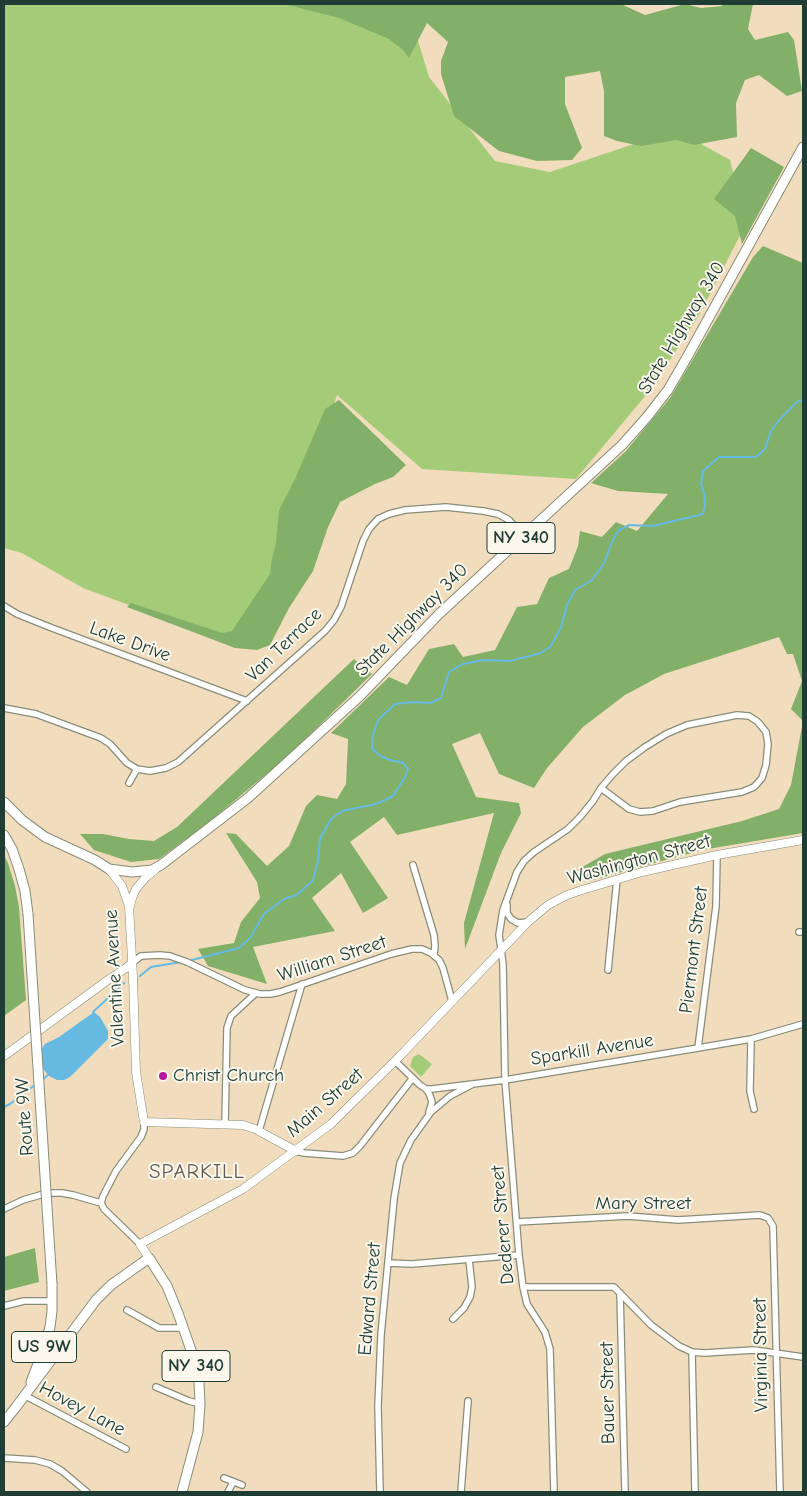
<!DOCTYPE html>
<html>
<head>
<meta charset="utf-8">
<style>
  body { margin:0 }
  #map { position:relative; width:807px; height:1496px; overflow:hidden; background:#f1ddbd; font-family:"Comic Neue",sans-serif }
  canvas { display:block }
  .frame { position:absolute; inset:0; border:5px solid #1f3d34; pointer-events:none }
</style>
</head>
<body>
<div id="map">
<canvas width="807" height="1496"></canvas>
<div class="frame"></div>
</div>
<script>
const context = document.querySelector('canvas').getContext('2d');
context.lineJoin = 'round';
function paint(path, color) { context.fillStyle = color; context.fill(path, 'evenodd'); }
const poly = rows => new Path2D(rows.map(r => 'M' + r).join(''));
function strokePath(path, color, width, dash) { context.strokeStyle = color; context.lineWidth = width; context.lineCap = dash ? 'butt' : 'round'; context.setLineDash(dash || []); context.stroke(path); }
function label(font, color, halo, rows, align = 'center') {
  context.font = font + ' "Comic Neue",sans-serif'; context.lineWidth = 4; context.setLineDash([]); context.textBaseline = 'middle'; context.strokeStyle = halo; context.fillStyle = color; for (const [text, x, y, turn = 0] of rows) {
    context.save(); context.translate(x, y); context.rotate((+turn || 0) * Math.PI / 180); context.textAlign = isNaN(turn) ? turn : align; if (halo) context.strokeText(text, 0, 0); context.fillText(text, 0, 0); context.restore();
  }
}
paint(poly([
  [4,4,314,4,416,34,429,77,495,161,550,172,676,130,730,160,746,224,698,317,651,389,576,479,422,469,337,395,280,573,234,644,83,588,22,553,4,548],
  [419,1054,432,1064,421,1077,410,1066,413,1057]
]), '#a4cc78');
paint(poly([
  [284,4,622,4,623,5,645,15,685,4,701,8,722,6,723,4,753,4,748,29,755,40,788,32,794,40,802,91,787,96,759,75,745,80,736,103,737,137,694,145,676,140,641,146,617,141,604,136,604,91,600,71,565,77,565,104,582,148,572,160,537,161,499,151,454,116,441,74,441,61,448,42,427,23,409,58,403,50,389,39,339,18],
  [751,148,784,167,742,244,735,216,714,199],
  [763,246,803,263,803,833,702,850,589,881,577,870,605,854,742,821,779,809,791,785,803,721,791,709,802,681,793,654,787,654,779,637,664,674,625,695,583,727,547,768,534,788,499,774,480,733,452,744,476,797,519,803,521,813,501,853,465,949,464,923,494,813,397,835,384,817,350,842,388,898,363,913,341,873,312,898,335,931,253,947,267,984,208,966,198,949,234,943,241,922,260,898,257,882,226,833,236,834,267,866,289,846,306,806,317,795,337,799,346,784,348,739,331,733,389,677,407,685,429,649,454,644,463,657,495,650,517,607,537,604,549,578,569,569,578,546,580,531,602,537,616,522,637,531,668,494,618,491,591,483,625,452,670,398,753,257],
  [339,400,406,465,393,477,375,484,340,502,328,527,313,571,289,608,270,645,257,650,235,648,127,607,131,603,222,633,232,631,270,574,272,558,276,544,279,510,295,479,325,409],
  [354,659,372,674,288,756,208,823,159,859,131,862,94,850,80,834,103,834,129,839,154,841,177,827],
  [4,855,8,863,15,886,19,907,26,1000,4,1016],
  [35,1248,39,1282,4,1291,4,1257]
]), '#83b068');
paint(poly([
  [94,1012,100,1017,108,1031,108,1039,70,1077,64,1080,57,1080,49,1076,44,1070,40,1061,40,1051,45,1044,59,1037]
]), '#66bae2');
strokePath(poly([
  [188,961,239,948,250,938,264,914,284,899,297,895,313,880,318,861,320,839,331,819,342,811,376,804,393,796,405,777,408,769,402,762,393,761,380,756,372,748,373,735,378,720,395,704,413,702,430,703,441,698,449,672,463,664,484,660,510,661,541,653,551,646,561,627,567,605,575,590,592,580,604,563,612,542,618,531,629,525,653,526,703,514,705,505,704,493,701,484,703,471,719,457,756,457,765,449,771,431,780,419,798,401,803,400],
  [140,976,151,967,181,962],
  [93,1012,124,983],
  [41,1081,49,1074],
  [4,1107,10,1104,35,1085]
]), '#66bae2', 2);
const street = poly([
  [4,606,17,614,52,628,247,701],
  [4,708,36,714,101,738,110,744,127,763,137,769,150,771,166,768,178,762,325,631,334,620,341,607,363,541,369,529,378,519,389,514,405,510,446,507,483,511,498,514,509,520,523,536],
  [129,783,137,769],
  [413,865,434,935,435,946,434,954],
  [507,905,507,913,511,919,518,923,528,922],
  [799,932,803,932],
  [132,963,141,956,160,955,170,956,187,962,245,990,260,994,270,994,280,992,391,954,412,949,422,949,431,953,439,960,443,968,452,1001],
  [608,970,617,879],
  [751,1039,750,1091,754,1109],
  [698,1048,716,906,717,855],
  [395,1061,420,1085,426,1089,432,1089,505,1080,698,1048,751,1039,803,1024],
  [426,1089,429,1093,432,1102,429,1112],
  [225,1124,227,1028,231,1016,256,993],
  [259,1131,302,984],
  [296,1151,304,1153,343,1156,353,1153,360,1146,412,1079],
  [101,1203,103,1196,116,1171,141,1137,144,1129,144,1122],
  [4,1209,23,1200,47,1193,62,1193,73,1195,101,1203,104,1209,140,1244],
  [517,1222,628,1216,678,1220,760,1215,768,1218,773,1226,780,1492],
  [388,1263,412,1264,519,1255],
  [523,1287,614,1287,651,1325,679,1346,692,1352,704,1353,754,1350,803,1357],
  [620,1293,625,1492],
  [4,1306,24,1301,53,1301],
  [127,1310,159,1328,184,1328],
  [453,1319,464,1308,470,1297,472,1287,469,1260],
  [692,1352,695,1492],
  [156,1387,189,1401,200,1404],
  [24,1395,126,1449],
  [4,1458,35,1460,50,1464,62,1471,87,1492],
  [224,1478,242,1485],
  [228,1492,233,1482],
  [380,1492,378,1406,381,1335,394,1199,400,1163,411,1140,431,1112,450,1096,473,1084],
  [461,1492,468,1401],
  [554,1492,550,1349,545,1332,527,1304,523,1287,519,1255,505,1080,503,964,499,935,503,910,517,872,524,861,534,852,568,829,580,817,593,801,601,788,613,774,626,761,645,747,666,734,687,725,737,715,749,716,758,722,766,732,768,744,766,765,762,778,754,787,742,792,680,802,653,811,640,812,629,809,601,788]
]);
const secondary = poly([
  [109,869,122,886,129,906,133,977,136,1072,144,1122,243,1125,255,1129,296,1151],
  [130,906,132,898,136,889,146,877,155,870],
  [4,1056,108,980,126,968,132,963],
  [149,1258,140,1244,243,1189,331,1124,400,1056,528,922,548,905,567,895,582,890,642,872,717,855,803,840]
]);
const primary = poly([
  [4,802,22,820,45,837,95,860,109,869,132,872,152,870,161,865,248,798,360,696,439,614,622,445,647,417,668,390,686,359,803,147],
  [4,835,12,849,19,869,25,891,28,914],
  [31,1382,44,1348,50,1327,52,1311,52,1284],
  [4,1422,16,1407,96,1300,111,1285,149,1258,167,1286,178,1313,192,1353,199,1381,200,1404,198,1432,182,1492]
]);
strokePath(street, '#888d78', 8);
strokePath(secondary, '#888d78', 9);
strokePath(primary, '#888d78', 11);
strokePath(street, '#fff', 5.5);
strokePath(secondary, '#fff', 8);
strokePath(primary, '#fff', 9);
const primaryBridge = poly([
  [28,914,52,1284]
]);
strokePath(primaryBridge, '#888d78', 11, []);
strokePath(primaryBridge, '#fff', 9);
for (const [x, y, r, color] of [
  [163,1076,5,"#b5179e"]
]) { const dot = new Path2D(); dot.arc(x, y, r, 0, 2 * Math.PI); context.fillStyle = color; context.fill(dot); strokePath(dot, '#fbf7ec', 2); }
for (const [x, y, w] of [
  [521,538,68],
  [44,1347,65],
  [196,1366,68]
]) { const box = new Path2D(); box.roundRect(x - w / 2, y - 15.5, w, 31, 4); context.fillStyle = '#fbf7ec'; context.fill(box); strokePath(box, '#1f3d34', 1); }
label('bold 18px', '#1f3d34', null, [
  ["NY 340",521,538],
  ["US 9W",44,1347],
  ["NY 340",196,1366]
]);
label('19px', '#1f3d34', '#fbf7ec', [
  ["State Highway 340",682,328,-59],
  ["State Highway 340",412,620,-45],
  ["Lake Drive",130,642,20],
  ["Van Terrace",284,645,-44],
  ["Washington Street",639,860,-15],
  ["Piermont Street",694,950,-83],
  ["William Street",332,959,-18],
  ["Valentine Avenue",115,978,-93],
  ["Sparkill Avenue",592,1050,-9],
  ["Main Street",325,1103,-41],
  ["Route 9W",25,1117,-94],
  ["Mary Street",643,1204],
  ["Dederer Street",503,1225,-95],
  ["Edward Street",370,1299,-85],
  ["Virginia Street",761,1355,-91],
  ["Bauer Street",608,1393,-91],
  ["Hovey Lane",82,1409,28]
]);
label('19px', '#1f3d34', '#fbf7ec', [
  ["Christ Church",173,1076]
], 'left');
context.letterSpacing = '1px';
label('21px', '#635a51', '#fbf7ec', [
  ["SPARKILL",197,1172]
]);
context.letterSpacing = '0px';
</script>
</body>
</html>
